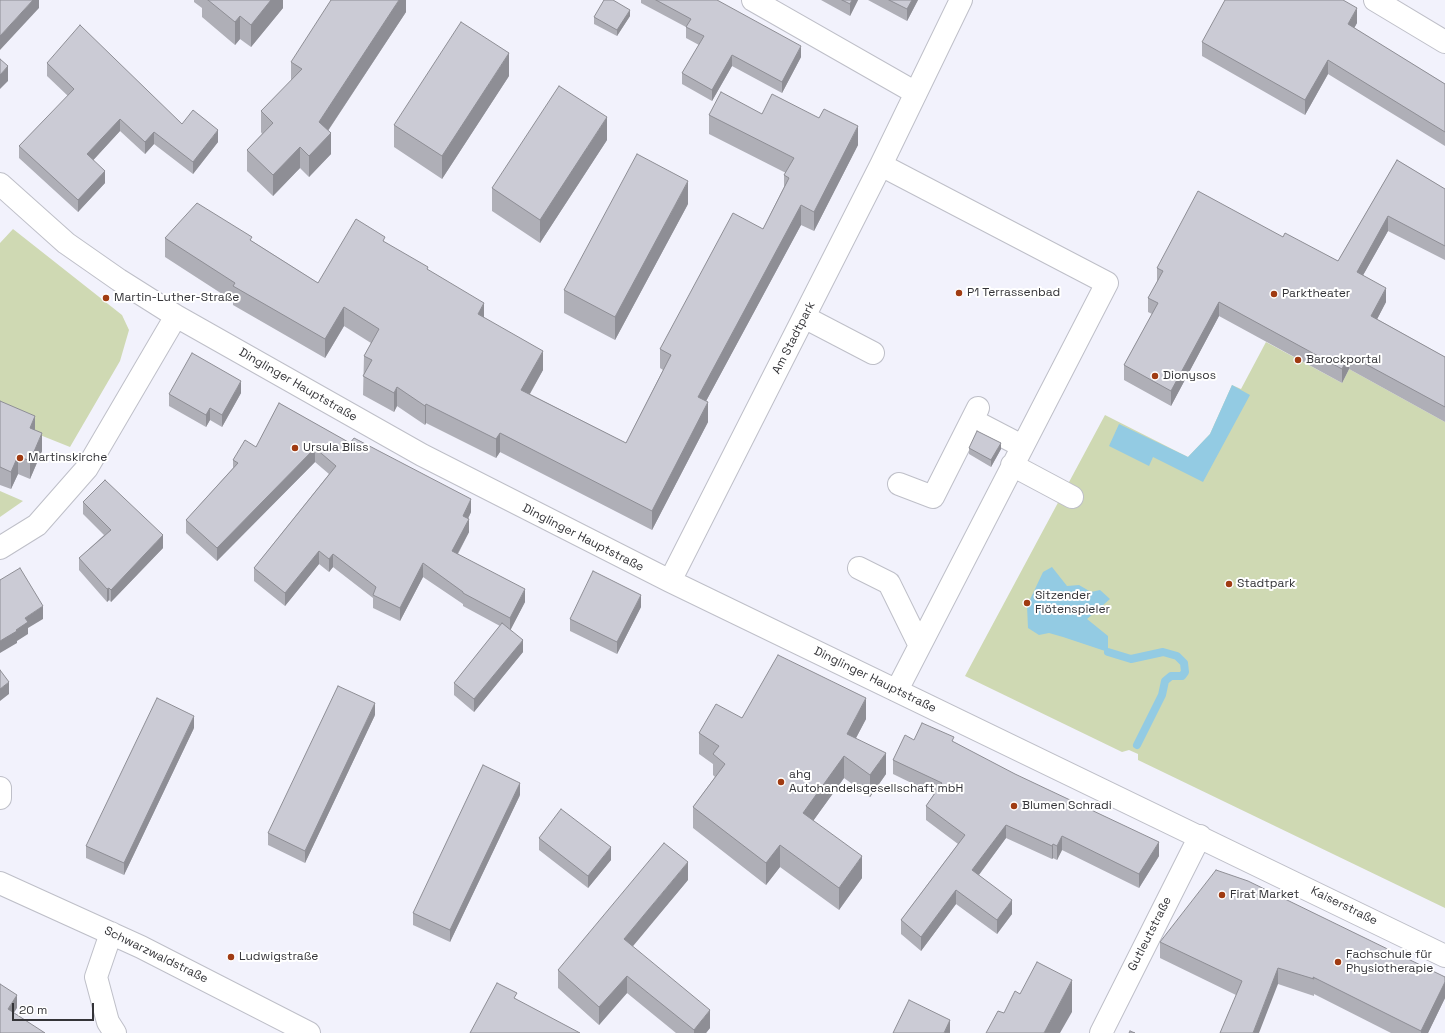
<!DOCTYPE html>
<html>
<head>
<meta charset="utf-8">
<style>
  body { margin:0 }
  #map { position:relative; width:1445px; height:1033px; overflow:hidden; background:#f2f2fc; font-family:"Space Grotesk",sans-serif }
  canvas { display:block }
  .scale { position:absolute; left:12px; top:1003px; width:82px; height:18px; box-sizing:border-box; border:2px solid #343438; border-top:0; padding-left:5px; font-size:12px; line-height:14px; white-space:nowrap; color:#343438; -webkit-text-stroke:3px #fff; paint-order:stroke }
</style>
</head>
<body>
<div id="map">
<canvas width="1445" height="1033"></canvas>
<div class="scale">20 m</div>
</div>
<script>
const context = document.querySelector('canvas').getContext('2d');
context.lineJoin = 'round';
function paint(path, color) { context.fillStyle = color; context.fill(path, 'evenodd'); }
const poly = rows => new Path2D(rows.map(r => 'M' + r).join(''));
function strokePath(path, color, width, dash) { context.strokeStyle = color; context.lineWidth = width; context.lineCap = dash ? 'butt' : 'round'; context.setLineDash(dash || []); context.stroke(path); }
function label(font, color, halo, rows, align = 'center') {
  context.font = font + ' "Space Grotesk",sans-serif'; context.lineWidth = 4; context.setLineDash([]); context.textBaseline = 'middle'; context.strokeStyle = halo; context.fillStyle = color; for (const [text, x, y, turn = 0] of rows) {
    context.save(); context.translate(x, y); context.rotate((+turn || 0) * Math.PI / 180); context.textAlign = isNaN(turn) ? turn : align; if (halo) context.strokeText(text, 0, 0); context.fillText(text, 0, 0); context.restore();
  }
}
paint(poly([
  [13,229,122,315,129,330,120,361,70,447,0,419,0,243],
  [1266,342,1342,383,1349,369,1445,422,1445,908,1138,760,1138,754,1129,750,1122,752,965,676,1105,415,1188,457,1210,434,1232,385,1241,389],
  [0,491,23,501,0,517]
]), '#cfd9b3');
paint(poly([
  [1232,385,1250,395,1203,482,1153,457,1149,466,1109,446,1119,424,1188,457,1210,434],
  [1052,567,1067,586,1079,585,1091,592,1100,590,1110,599,1087,619,1108,636,1108,652,1063,637,1049,633,1039,635,1028,628,1027,606,1043,572]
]), '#93cbe3');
strokePath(poly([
  [1108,652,1131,659,1163,652,1177,656,1184,663,1185,672,1182,676,1171,676,1165,681,1162,695,1137,745]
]), '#93cbe3', 8);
const minor = poly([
  [753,0,916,93],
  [1375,0,1445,42],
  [881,165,1107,283,897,690],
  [0,184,66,243,119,280,176,316,422,455,670,581,1445,956],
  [804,317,873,353],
  [972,420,1022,446],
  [1012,465,1072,497],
  [899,484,933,497,978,408],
  [0,548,37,525,87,468,176,316],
  [859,568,889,583,919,644],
  [670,581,881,165,961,0],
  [0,788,0,798],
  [0,883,141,947,309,1033],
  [111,933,96,977,108,1022,115,1033],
  [1101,1033,1200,836]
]);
strokePath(minor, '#bebfc8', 24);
strokePath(minor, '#fff', 22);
paint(poly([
  [194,0,283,0,283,8,251,47,240,39,235,45,202,17,202,8,194,2],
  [406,0,406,12,328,131,331,154,309,177,300,168,273,196,247,171,247,150,262,134,261,132,261,111,291,81,291,62],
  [641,0,717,0,801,57,782,93,732,66,712,101,682,84,682,73,699,45,686,38,686,27,641,3],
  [821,0,858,0,850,16],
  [868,0,918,0,907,21],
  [630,16,617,36,594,24,594,17],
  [1357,23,1354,28,1445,84,1445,146,1328,74,1305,115,1202,56,1202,42],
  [47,63,182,124,218,142,193,174,154,144,145,154,120,131,93,160,105,183,78,212,19,158,19,146,68,96,47,76],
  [509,76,442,179,394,147,394,125],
  [762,114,858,145,814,231,801,225,706,401,708,422,652,530,500,452,496,458,426,423,425,425,397,406,394,412,363,395,364,356,371,343,344,326,325,358,233,305,233,301,165,257,165,238,252,241,318,283,385,242,428,270,484,318,543,370,530,394,626,443,663,370,660,368,660,349,763,229,784,187,784,175,786,173,709,134,709,115],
  [607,140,540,243,492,211,492,188],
  [1397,160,1445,189,1445,260,1388,231,1363,275,1386,302,1377,319,1445,357,1445,422,1349,369,1342,383,1219,316,1171,406,1124,380,1124,365,1152,314,1148,312,1148,298,1157,282,1157,268,1283,237,1338,261],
  [688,204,615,340,564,313,564,290],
  [241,393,222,427,210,420,206,427,169,406,169,394],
  [0,401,35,430,42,451,30,479,18,474,11,489,0,485],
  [279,403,471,512,468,519,469,532,458,554,525,602,510,630,523,652,474,712,454,695,454,683,500,626,463,606,463,604,423,577,400,621,373,608,373,598,333,567,329,572,319,564,285,606,254,581,254,568,329,474,315,462,217,561,186,533,186,520,233,468,233,460,256,447],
  [969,448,1001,449,991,467,969,454],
  [83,502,163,548,111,602,109,600,107,602,79,570,79,558,104,535,83,514],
  [641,607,617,654,570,631,570,619],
  [375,715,305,863,268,845,268,833],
  [742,718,866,719,856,738,886,774,870,797,844,778,813,821,862,878,839,910,780,867,766,885,693,828,693,807,715,777,713,775,713,764,699,754,699,733],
  [194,728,124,875,86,858,86,846],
  [914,740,954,742,1159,856,1139,888,1062,850,1057,860,1053,858,1052,859,1006,838,979,875,1012,914,997,934,956,904,921,951,901,934,901,920,958,844,926,820,926,806,934,794,893,774,893,760],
  [520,795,450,942,413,925,413,913],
  [539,838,611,860,588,888,539,850],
  [688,880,632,946,710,1028,706,1033,676,1033,627,993,599,1025,558,988,558,970],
  [1160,942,1445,977,1445,998,1428,1033,1391,1033,1314,994,1314,996,1278,984,1236,995,1160,958]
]), '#afafb7');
paint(poly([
  [33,0,39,0,39,8,0,50,0,36],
  [271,0,283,0,283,8,251,47,251,25],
  [399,0,406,0,406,12,319,144,319,122],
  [852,0,858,0,850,16,850,4],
  [912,0,918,0,907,21,907,9],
  [1357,8,1357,23,1348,39,1348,24],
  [630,10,630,16,617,36,617,30],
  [240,16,240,39,235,45,235,22],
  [801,46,801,57,782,93,782,82],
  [509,53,509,76,442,179,442,156],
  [732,55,732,66,712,101,712,90],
  [1328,60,1328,74,1305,115,1305,100],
  [8,66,8,81,0,89,0,75],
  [607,117,607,140,540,243,540,220],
  [120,119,120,131,87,167,87,154],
  [858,126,858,145,814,231,814,212],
  [218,130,218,142,193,174,193,162],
  [154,132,154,144,145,154,145,142],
  [331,133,331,154,309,177,309,156],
  [300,147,300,168,273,196,273,175],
  [105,171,105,183,78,212,78,200],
  [688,181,688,204,615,340,615,317],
  [801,205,801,225,698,416,698,397],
  [1388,216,1388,231,1357,286,1357,272],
  [1386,288,1386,302,1371,331,1371,316],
  [1219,302,1219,316,1171,406,1171,391],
  [484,303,484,322,478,314],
  [344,307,344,326,325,358,325,339],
  [543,351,543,370,521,409,521,390],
  [1349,355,1349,369,1342,383,1342,369],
  [241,381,241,393,222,427,222,415],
  [397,387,397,406,394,412,394,393],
  [708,402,708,422,652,530,652,511],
  [426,404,426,423,425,425,425,406],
  [210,408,210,420,206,427,206,415],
  [35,416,35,434,30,428],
  [42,433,42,451,30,479,30,461],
  [500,433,500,452,496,458,496,439],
  [1001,443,1001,449,991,467,991,460],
  [315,448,315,462,217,561,217,548],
  [18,456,18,474,11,489,11,472],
  [471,499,471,512,463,529,463,516],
  [469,519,469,532,452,564,452,551],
  [163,535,163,548,111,602,111,590],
  [319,551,319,564,285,606,285,593],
  [333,554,333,567,329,572,329,559],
  [423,563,423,577,400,621,400,608],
  [109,588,109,600,107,602,107,589],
  [525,589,525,602,510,631,510,618],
  [641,595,641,607,617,654,617,642],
  [43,606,43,619,28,628,28,634,17,641,17,643,0,653,0,641,16,630,25,618],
  [523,640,523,652,474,712,474,699],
  [9,682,9,694,0,701,0,689],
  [866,698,866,719,847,755,847,734],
  [375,703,375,715,305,863,305,851],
  [194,716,194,728,124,875,124,863],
  [886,753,886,774,870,797,870,775],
  [844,756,844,778,803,835,803,813],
  [520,783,520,795,450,942,450,930],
  [1006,825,1006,838,972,884,972,870],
  [1062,836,1062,850,1057,860,1057,846],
  [1159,842,1159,856,1139,888,1139,874],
  [1053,844,1053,858,1052,859,1052,846],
  [780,845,780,867,766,885,766,863],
  [611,847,611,860,588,888,588,876],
  [862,856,862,878,839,910,839,888],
  [688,862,688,880,624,957,624,939],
  [956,890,956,904,921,951,921,937],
  [1012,900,1012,914,997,934,997,920],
  [1278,968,1278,984,1259,1033,1253,1033],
  [627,976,627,993,599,1025,599,1007],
  [1072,980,1072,1012,1060,1033,1044,1033],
  [1445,982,1445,998,1428,1033,1421,1033,1421,1031],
  [17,995,17,1008,8,1022,8,1009],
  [710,1010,710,1028,706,1033,694,1033,694,1030],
  [950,1020,950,1033,944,1033]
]), '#8e8e95');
const building = poly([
  [0,0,33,0,0,36,0,0],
  [208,0,271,0,251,25,240,16,235,22,208,0],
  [331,0,399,0,319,122,331,133,309,156,300,147,273,175,247,150,273,123,261,111,302,69,291,62,331,0],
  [604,0,613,0,630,10,617,30,594,17,604,0],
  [656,0,717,0,801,46,782,82,732,55,712,90,682,73,704,36,686,27,691,19,656,0],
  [842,0,852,0,850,4,842,0],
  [889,0,912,0,907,9,889,0],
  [1225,0,1343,0,1357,8,1348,24,1445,84,1445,132,1328,60,1305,100,1202,42,1225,0],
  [461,22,509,53,442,156,394,125,461,22],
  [80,25,182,124,193,110,218,130,193,162,154,132,145,142,120,119,87,154,105,171,78,200,19,146,74,89,47,63,80,25],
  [0,59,8,66,0,75,0,59],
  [559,86,607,117,540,220,492,188,559,86],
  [721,92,762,114,772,94,819,118,824,109,858,126,814,212,801,205,698,397,708,402,652,511,500,433,496,439,426,404,425,406,397,387,394,393,363,376,372,360,364,356,379,329,344,307,325,339,233,286,235,283,165,238,197,203,252,237,250,240,318,283,356,219,385,237,383,241,428,267,427,269,484,303,478,314,543,351,521,390,626,443,671,355,660,349,733,213,763,229,789,178,784,175,794,158,709,115,721,92],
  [637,154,688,181,615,317,564,290,637,154],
  [1397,160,1445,189,1445,246,1388,216,1357,272,1386,288,1371,316,1445,357,1445,407,1349,355,1342,369,1219,302,1171,391,1124,365,1158,303,1148,298,1163,271,1157,268,1198,191,1283,237,1285,233,1338,261,1397,160],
  [192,353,241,381,222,415,210,408,206,415,169,394,192,353],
  [0,401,35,416,30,428,42,433,30,461,18,456,11,472,0,467,0,401],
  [279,403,350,443,354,438,471,499,463,516,469,519,452,551,525,589,510,618,463,593,463,592,423,563,400,608,373,595,376,587,333,554,329,559,319,551,285,593,254,568,336,466,315,448,217,548,186,520,238,463,233,460,245,440,256,447,279,403],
  [977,431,1001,443,991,460,969,448,977,431],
  [105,480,163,535,111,590,109,588,107,589,79,558,111,530,83,502,105,480],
  [20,568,43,606,25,618,28,622,16,630,17,631,0,641,0,580,20,568],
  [593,571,641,595,617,642,570,619,593,571],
  [502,623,523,640,474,699,454,683,502,623],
  [778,655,866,698,847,734,886,753,870,775,844,756,803,813,862,856,839,888,780,845,766,863,693,807,725,764,713,754,719,746,699,733,716,704,742,718,778,655],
  [0,670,9,682,0,689,0,670],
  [338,686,375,703,305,851,268,833,338,686],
  [157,698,194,716,124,863,86,846,157,698],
  [922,723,954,737,952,741,1015,774,1159,842,1139,874,1062,836,1057,846,1053,844,1052,846,1006,825,972,870,1012,900,997,920,956,890,921,937,901,920,965,835,926,806,942,783,893,760,905,735,914,740,922,723],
  [483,765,520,783,450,930,413,913,483,765],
  [561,809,611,847,588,876,539,838,561,809],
  [664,843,688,862,624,939,710,1010,694,1030,627,976,599,1007,558,970,664,843],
  [1216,870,1248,881,1445,977,1445,982,1421,1031,1313,977,1314,979,1278,968,1253,1033,1220,1033,1242,981,1160,942,1216,870],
  [1037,962,1072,980,1044,1033,986,1033,998,1011,1004,1013,1015,991,1020,994,1037,962],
  [497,983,517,993,514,998,580,1033,470,1033,497,983],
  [0,984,17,995,8,1009,45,1033,0,1033,0,984],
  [909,1000,950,1020,944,1033,893,1033,909,1000],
  [1130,1031,1135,1033,1129,1033,1130,1031]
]);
paint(building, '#cbcbd5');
strokePath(building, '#8e8e95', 1);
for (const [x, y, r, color] of [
  [959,293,4,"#a03b12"],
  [1274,294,4,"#a03b12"],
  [106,298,4,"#a03b12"],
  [1298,360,4,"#a03b12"],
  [1155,376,4,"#a03b12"],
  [295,448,4,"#a03b12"],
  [20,458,4,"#a03b12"],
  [1229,584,4,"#a03b12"],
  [1027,603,4,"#a03b12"],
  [781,782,4,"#a03b12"],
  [1014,806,4,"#a03b12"],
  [1222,895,4,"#a03b12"],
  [231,957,4,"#a03b12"],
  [1338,962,4,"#a03b12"]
]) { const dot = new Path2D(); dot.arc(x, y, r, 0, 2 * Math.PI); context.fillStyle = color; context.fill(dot); strokePath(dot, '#fff', 1.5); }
label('12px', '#343438', '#fff', [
  ["P1 Terrassenbad",967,293],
  ["Parktheater",1282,294],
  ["Martin-Luther-Straße",114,298],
  ["Barockportal",1306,360],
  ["Dionysos",1163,376],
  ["Ursula Bliss",303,448],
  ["Martinskirche",28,458],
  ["Stadtpark",1237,584],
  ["Sitzender",1035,596],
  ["Flötenspieler",1035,610],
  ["ahg",789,775],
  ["Autohandelsgesellschaft mbH",789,789],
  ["Blumen Schradi",1022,806],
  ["Firat Market",1230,895],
  ["Fachschule für",1346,955],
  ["Physiotherapie",1346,969],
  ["Ludwigstraße",239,957]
], 'left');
label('12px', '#343438', '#fff', [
  ["Am Stadtpark",794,338,-63],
  ["Dinglinger Hauptstraße",298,385,30],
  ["Dinglinger Hauptstraße",583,538,27],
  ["Dinglinger Hauptstraße",875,680,26],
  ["Kaiserstraße",1344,906,26],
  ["Gutleutstraße",1150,934,-63],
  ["Schwarzwaldstraße",156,955,26]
]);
</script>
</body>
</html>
